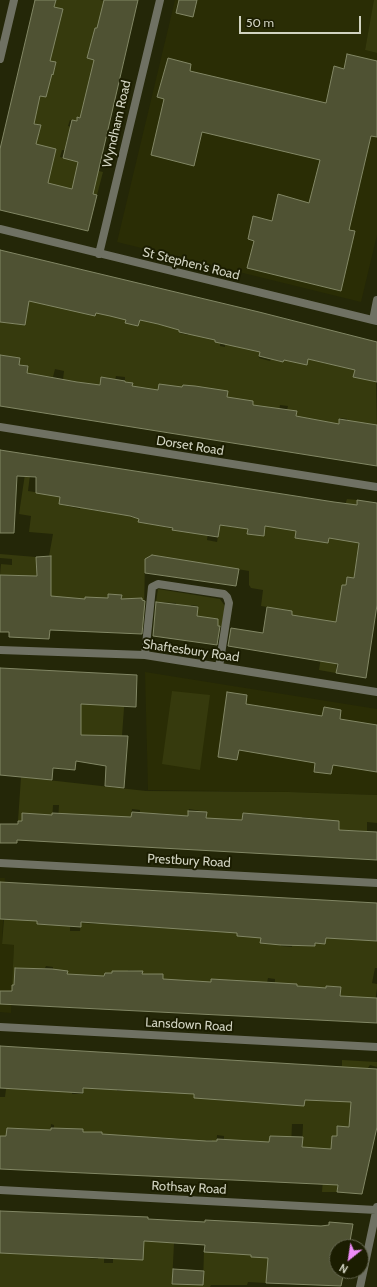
<!DOCTYPE html>
<html>
<head>
<meta charset="utf-8">
<style>
  body { margin:0 }
  #map { position:relative; width:377px; height:1287px; overflow:hidden; background:#242708; font-family:Cabin,sans-serif }
  canvas { display:block }
  .north { position:absolute; left:329px; top:1239px; width:40px; height:40px; box-sizing:border-box; background:#1b1d01; border:1px solid #64664e; border-radius:50%; rotate:210deg; font-size:11px; font-weight:700; line-height:16px; text-align:center; color:#d1d3c1 }
  .north::after { content:''; display:block; margin:auto; width:14px; height:18px; background:#ee8bf8; clip-path:polygon(50% 0,100% 100%,50% 72%,0 100%) }
  .scale { position:absolute; left:239px; top:16px; width:122px; height:18px; box-sizing:border-box; border:2px solid #d1d3c1; border-top:0; padding-left:5px; font-size:12px; line-height:14px; white-space:nowrap; color:#d1d3c1; -webkit-text-stroke:3px #1b1d01; paint-order:stroke }
</style>
</head>
<body>
<div id="map">
<canvas width="377" height="1287"></canvas>
<div class="north">N</div>
<div class="scale">50 m</div>
</div>
<script>
const context = document.querySelector('canvas').getContext('2d');
context.lineJoin = 'round';
function paint(path, color) { context.fillStyle = color; context.fill(path, 'evenodd'); }
const poly = rows => new Path2D(rows.map(r => 'M' + r).join(''));
function strokePath(path, color, width, dash) { context.strokeStyle = color; context.lineWidth = width; context.lineCap = dash ? 'butt' : 'round'; context.setLineDash(dash || []); context.stroke(path); }
function label(font, color, halo, rows, align = 'center') {
  context.font = font + ' Cabin,sans-serif'; context.lineWidth = 4; context.setLineDash([]); context.textBaseline = 'middle'; context.strokeStyle = halo; context.fillStyle = color; for (const [text, x, y, turn = 0] of rows) {
    context.save(); context.translate(x, y); context.rotate((+turn || 0) * Math.PI / 180); context.textAlign = isNaN(turn) ? turn : align; if (halo) context.strokeText(text, 0, 0); context.fillText(text, 0, 0); context.restore();
  }
}
paint(poly([
  [175,0,375,0,365,50,377,53,377,235,361,302,117,242],
  [145,672,377,709,377,795,290,792,148,790],
  [0,878,5,878,2,944,14,945,11,1013,0,1012]
]), '#2a2d05');
paint(poly([
  [56,0,100,0,117,4,99,29,95,28,87,58,95,60,85,119,78,117,77,121,70,120,68,126,78,128,75,140,67,139,65,150,62,150,60,157,78,162,78,166,103,172,97,195,65,187,61,202,48,183,50,176,0,163,0,148,20,153,37,152,39,145,21,140,37,140,41,125,26,122,33,94,46,97,49,86,38,71,53,75,56,63,48,61,63,9,54,7],
  [374,0,377,0,377,53,365,50],
  [0,291,51,306,52,303,95,316,100,295,118,314,133,325,138,326,140,320,179,329,179,333,188,335,192,317,203,337,215,340,220,343,220,346,225,347,225,344,238,347,242,330,243,348,260,352,259,358,270,361,271,359,283,362,288,341,303,361,303,364,307,365,308,359,328,364,340,353,337,366,355,370,354,377,376,382,377,425,346,425,347,419,340,418,336,440,332,439,334,423,307,418,294,432,297,412,287,410,288,406,280,405,276,429,264,407,256,405,249,425,253,402,242,400,240,410,206,388,183,385,181,393,157,397,147,388,138,387,135,406,129,405,132,384,125,382,125,377,116,376,111,403,105,402,109,378,101,377,99,389,84,383,68,380,61,396,64,371,55,369,53,377,45,376,42,392,26,380,28,366,19,365,20,358,0,355,0,322,25,325,28,310,0,303],
  [25,474,30,475,28,491,60,496,59,504,80,509,82,499,93,502,92,510,124,515,126,504,132,505,130,517,139,519,139,522,150,524,151,516,162,518,161,526,183,532,209,525,207,540,217,542,223,505,225,526,239,528,242,508,251,509,247,533,263,536,265,526,293,516,316,541,328,543,329,538,336,539,338,526,347,499,357,500,354,520,360,531,358,547,368,549,358,554,354,578,347,577,346,585,342,585,336,673,319,670,323,644,292,615,292,611,261,606,263,590,251,588,249,585,249,571,152,555,145,559,144,614,142,614,142,598,135,598,134,606,120,612,122,595,108,594,106,613,85,609,51,598,51,556,49,556,53,534,29,532,31,516,19,514],
  [0,554,36,557,37,592,15,576,0,575,1,564,12,565,12,559,0,558],
  [158,589,220,599,225,606,222,627,218,626,218,619,212,618,196,623,198,606,191,605,190,609,174,619,176,603,156,602],
  [172,691,210,695,200,770,162,764],
  [125,694,122,736,81,735,81,703],
  [21,777,146,791,289,792,377,795,377,823,367,822,367,831,339,830,339,822,331,821,309,827,309,818,302,817,301,827,286,816,277,816,266,822,266,815,243,813,242,820,233,820,206,830,207,812,189,809,188,816,154,813,140,819,140,810,132,809,131,817,58,822,59,805,53,805,52,822,22,814,22,821,18,821],
  [11,904,17,913,17,920,26,920,26,913,38,905,37,924,53,925,70,922,70,931,80,931,81,923,99,924,100,909,128,919,128,926,143,927,144,920,150,920,150,927,165,928,166,921,182,929,215,932,216,924,216,932,237,931,237,936,247,937,261,926,261,943,270,944,281,940,281,946,292,947,292,941,303,946,315,946,316,919,317,943,325,944,326,936,377,917,377,968,375,968,372,983,377,984,377,989,374,1009,356,1008,356,997,350,996,350,1003,345,1003,346,996,340,996,341,987,335,986,326,986,325,995,274,999,275,979,268,978,267,983,211,979,211,988,200,981,192,981,191,987,142,984,143,971,128,970,126,991,112,982,112,973,105,973,104,982,67,977,67,971,57,970,52,979,53,967,46,966,45,968,35,968,33,1006,29,986,30,968,15,968,14,985,12,985,14,945,2,944,4,920,10,920],
  [342,1060,377,1062,377,1067,370,1065,368,1068,357,1068,351,1103,354,1104,358,1127,337,1127,337,1136,332,1136,332,1143,339,1168,337,1192,322,1192,325,1152,314,1148,302,1147,303,1124,292,1124,291,1147,280,1136,270,1136,269,1146,258,1159,259,1141,249,1141,248,1143,224,1144,224,1136,217,1135,216,1158,212,1158,212,1140,206,1140,205,1147,184,1146,184,1139,150,1137,79,1151,83,1129,54,1130,54,1125,51,1124,50,1137,29,1129,7,1128,6,1136,0,1136,0,1097,5,1097,6,1089,14,1089,15,1074,72,1087,72,1094,83,1094,85,1070,117,1083,117,1091,128,1091,128,1084,132,1085,132,1091,145,1092,146,1084,154,1085,154,1092,161,1093,162,1083,184,1094,190,1094,195,1077,194,1098,216,1098,216,1100,256,1103,276,1080,274,1104,289,1105,290,1081,297,1102,305,1102,305,1096,339,1083,340,1066,342,1066],
  [99,1234,105,1235,104,1263,113,1263,113,1258,144,1237,147,1241,174,1243,172,1284,203,1284,204,1250,271,1252,266,1283,248,1282,247,1285,211,1285,210,1287,0,1287,0,1253,86,1254,87,1258,98,1259]
]), '#363a0d');
const building = poly([
  [35,0,56,0,54,7,63,9,50,61,56,62,53,75,52,74,46,97,40,96,34,124,41,125,36,144,56,149,48,183,72,189,78,162,63,158,72,120,77,121,77,117,80,118,94,60,87,58,95,28,97,28,104,0,138,0,93,194,97,195,88,231,0,210,0,149,35,0],
  [179,0,197,0,193,17,176,13,179,0],
  [347,54,377,61,377,137,371,136,349,230,355,231,341,291,247,268,254,241,248,239,253,216,272,221,278,194,309,203,320,160,202,132,194,166,151,155,164,99,157,97,168,58,191,64,190,71,326,103,334,66,344,69,347,54],
  [0,250,259,312,377,342,377,382,353,377,355,370,308,359,307,365,284,360,283,362,259,356,260,352,215,342,215,340,179,332,179,330,158,324,140,320,138,326,125,323,126,320,110,316,96,313,95,316,29,301,25,325,0,322,0,250],
  [0,355,20,358,19,365,28,366,27,373,77,382,100,385,101,377,125,381,125,382,133,383,132,386,158,390,159,384,182,387,183,385,195,386,228,391,227,397,253,401,253,405,297,411,296,416,339,424,339,419,377,425,377,466,0,406,0,355],
  [0,450,334,502,357,505,357,500,377,503,377,605,366,678,336,673,338,664,228,646,231,628,263,633,267,607,292,611,292,615,336,622,342,585,346,585,347,577,354,578,359,543,329,538,328,543,295,538,296,531,265,526,264,536,247,534,248,529,220,525,218,537,172,530,173,528,138,522,139,519,130,516,59,504,60,497,36,493,36,477,17,476,14,533,0,533,0,450],
  [152,555,239,569,236,586,145,573,145,559,152,555],
  [51,556,51,596,85,599,85,597,108,598,108,594,122,595,121,599,142,598,142,600,145,601,142,634,50,630,49,639,9,637,9,632,0,632,0,575,37,576,36,557,51,556],
  [156,602,198,607,197,616,218,619,218,626,220,626,217,645,153,636,156,602],
  [0,668,137,675,136,707,81,704,81,735,128,736,124,788,105,786,106,766,76,761,75,770,53,768,52,780,0,775,0,668],
  [227,692,247,695,246,704,322,716,324,707,341,710,340,719,377,725,377,772,333,765,331,774,314,772,315,763,239,750,237,760,218,757,227,692],
  [188,811,207,812,206,818,242,820,243,813,339,821,339,830,377,832,377,860,17,840,17,843,0,843,0,824,18,824,18,821,22,821,22,813,52,815,52,813,131,817,132,812,188,816,188,811],
  [0,882,377,903,377,941,326,938,325,944,315,943,315,946,281,945,260,943,261,938,237,936,237,933,81,922,81,927,37,924,37,921,0,919,0,882],
  [15,968,52,969,68,971,67,974,104,976,105,973,112,973,112,971,143,971,142,974,163,974,163,979,211,982,211,979,297,984,297,986,313,987,326,988,326,986,341,987,340,996,377,998,377,1023,0,1004,0,991,12,991,12,985,14,985,15,968],
  [0,1046,377,1069,377,1127,362,1194,337,1192,338,1185,0,1169,0,1136,6,1136,7,1128,51,1130,51,1128,83,1129,83,1132,102,1132,102,1134,206,1141,217,1141,217,1139,269,1142,270,1136,303,1137,302,1147,331,1149,332,1136,337,1136,337,1126,349,1127,351,1102,305,1100,304,1106,194,1098,194,1094,83,1088,83,1093,0,1088,0,1046],
  [0,1211,148,1217,148,1219,205,1222,205,1220,321,1226,329,1225,329,1222,353,1224,349,1247,337,1247,337,1271,344,1271,341,1286,266,1283,268,1258,251,1257,251,1255,204,1252,205,1245,144,1241,143,1260,0,1253,0,1211],
  [173,1269,204,1271,203,1285,172,1284,173,1269]
]);
paint(building, '#4f5233');
strokePath(building, '#828765', 1);
strokePath(poly([
  [0,59,14,0],
  [0,229,377,321],
  [99,254,160,0],
  [373,320,377,300],
  [0,427,377,487],
  [0,650,145,655,377,692],
  [145,655,152,587,158,584,224,594,227,597,229,603,219,667],
  [0,863,377,883],
  [0,1027,377,1047],
  [0,1190,376,1210],
  [360,1287,377,1207]
]), '#6f7163', 8);
label('13px', '#d1d3c1', '#1b1d01', [
  ["Wyndham Road",117,124,-77],
  ["St Stephen's Road",191,264,14],
  ["Dorset Road",190,446,9],
  ["Shaftesbury Road",191,651,8],
  ["Prestbury Road",189,861,3],
  ["Lansdown Road",189,1025,3],
  ["Rothsay Road",189,1188,3]
]);
</script>
</body>
</html>
